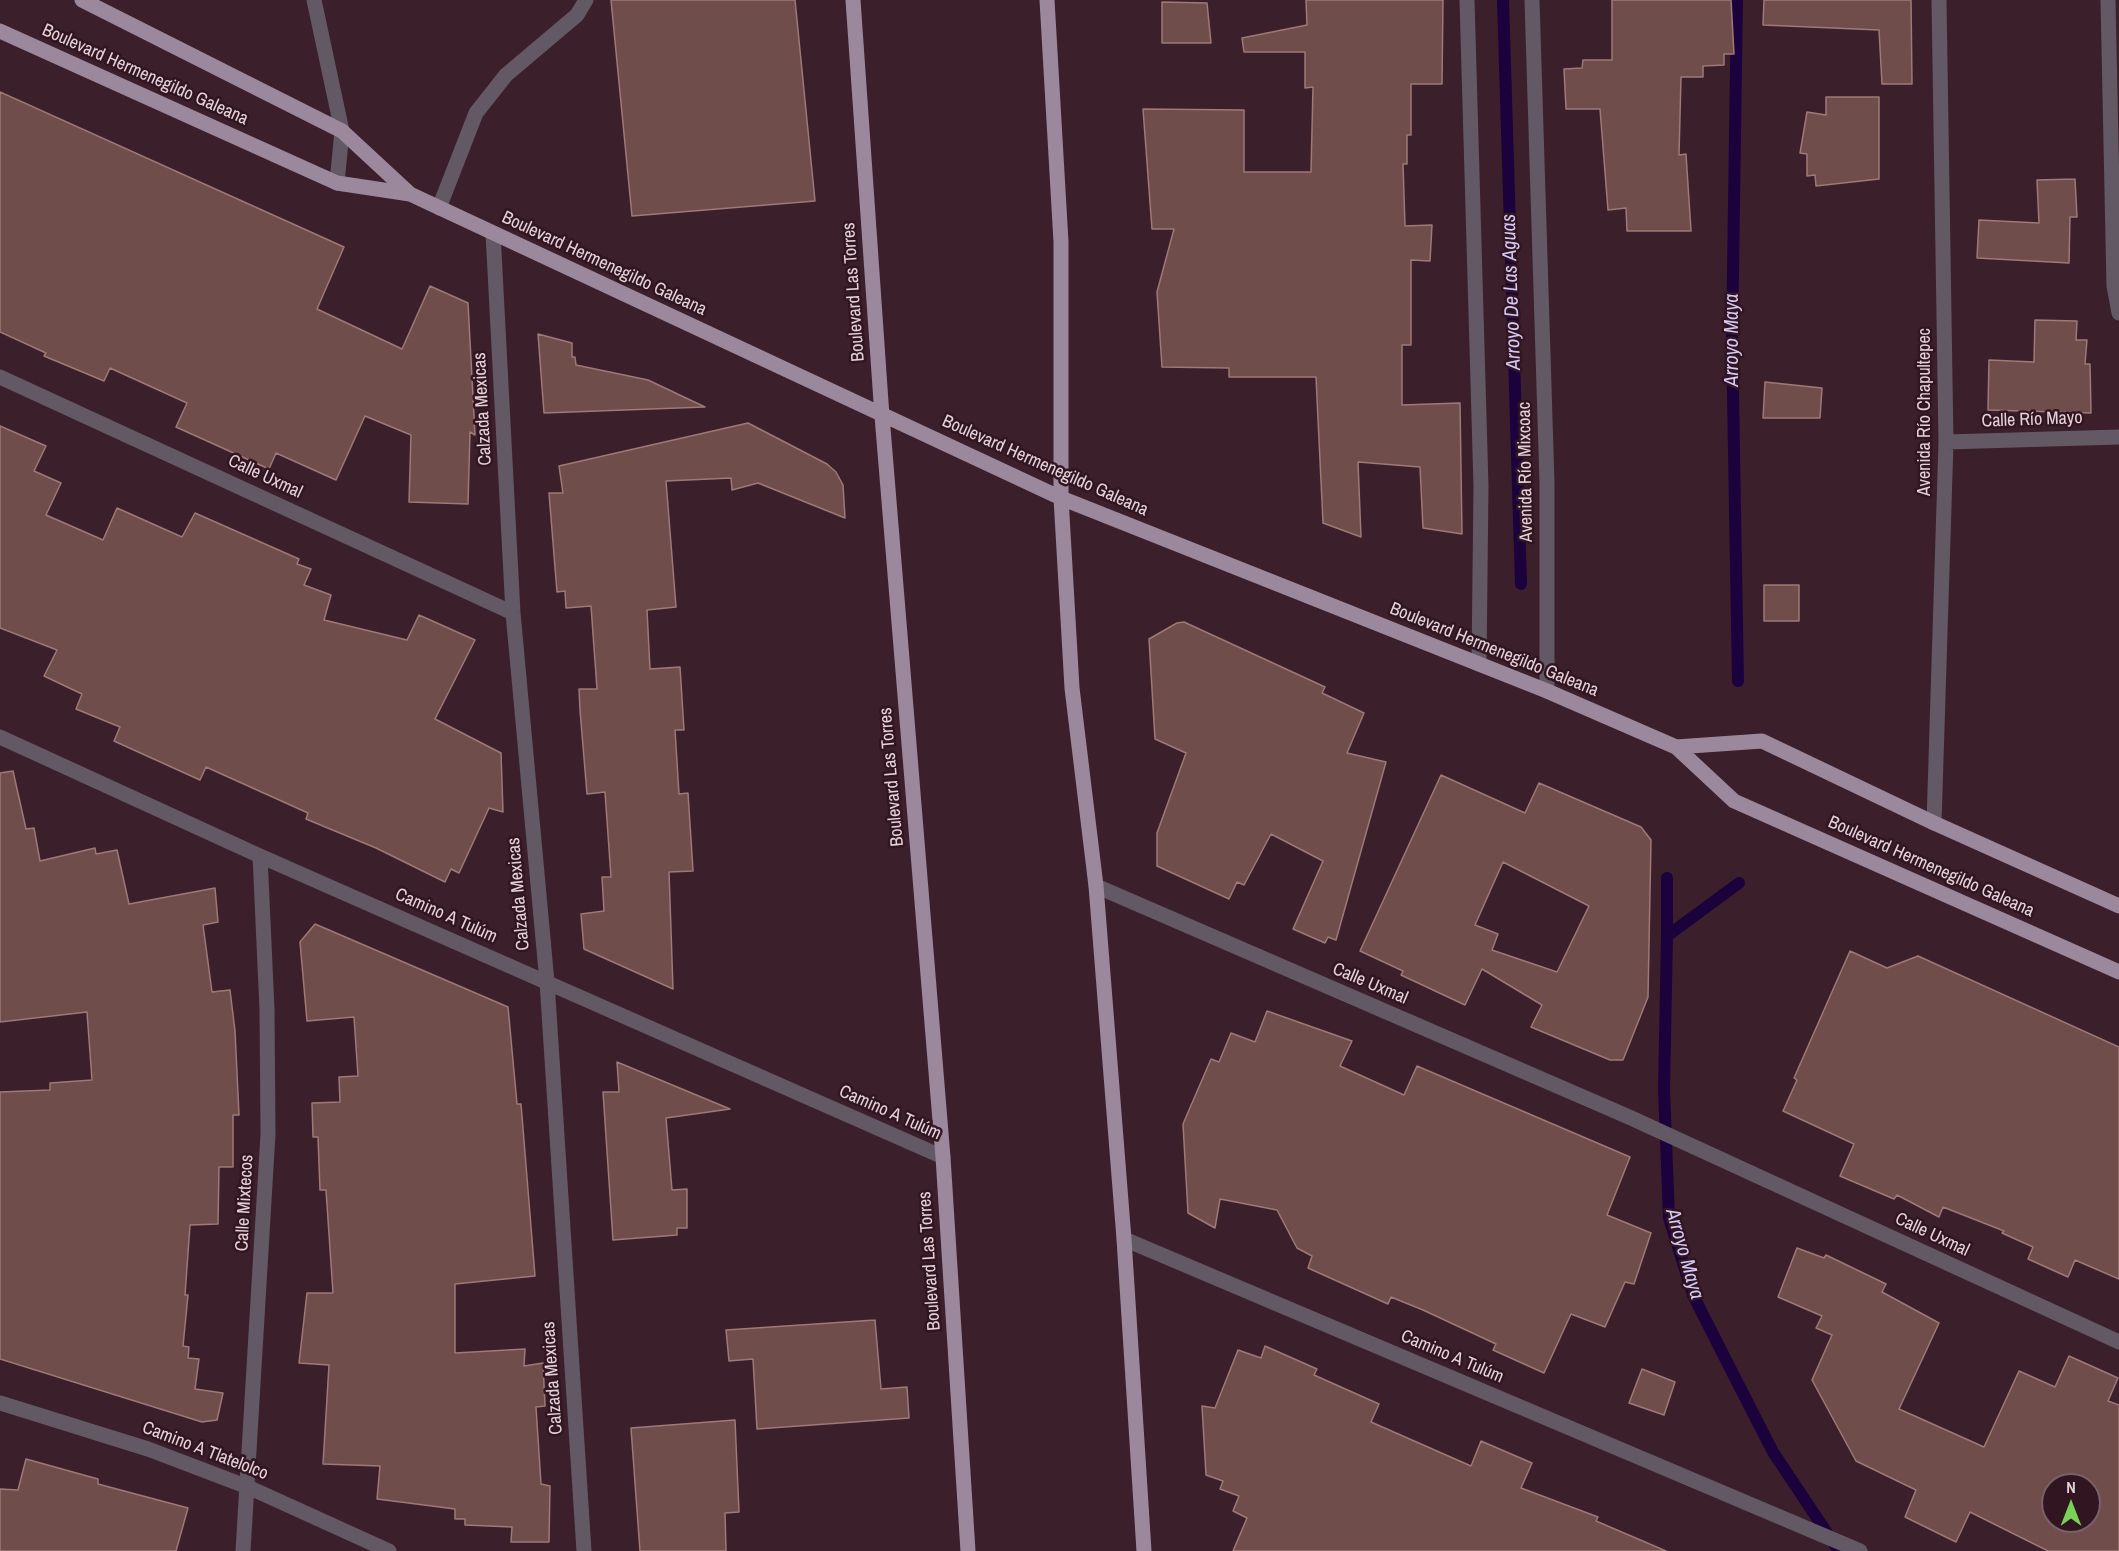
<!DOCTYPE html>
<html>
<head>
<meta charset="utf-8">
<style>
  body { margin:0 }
  #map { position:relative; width:2119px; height:1551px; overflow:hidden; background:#3b202b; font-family:"Archivo Narrow",sans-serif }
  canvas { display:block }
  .north { position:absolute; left:2041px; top:1473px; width:60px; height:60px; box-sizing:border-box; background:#311622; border:2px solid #79616b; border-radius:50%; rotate:0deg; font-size:16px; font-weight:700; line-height:24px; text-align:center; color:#e5d2d9 }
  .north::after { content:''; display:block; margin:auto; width:21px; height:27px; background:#79d157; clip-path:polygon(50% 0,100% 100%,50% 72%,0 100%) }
</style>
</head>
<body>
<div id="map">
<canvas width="2119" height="1551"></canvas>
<div class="north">N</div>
</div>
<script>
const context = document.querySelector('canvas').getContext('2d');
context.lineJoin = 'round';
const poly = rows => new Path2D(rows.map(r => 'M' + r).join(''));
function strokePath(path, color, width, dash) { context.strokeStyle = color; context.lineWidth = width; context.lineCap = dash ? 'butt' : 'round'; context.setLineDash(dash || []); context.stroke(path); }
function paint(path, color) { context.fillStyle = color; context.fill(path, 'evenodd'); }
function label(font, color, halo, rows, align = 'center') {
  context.font = font + ' "Archivo Narrow",sans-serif'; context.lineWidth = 5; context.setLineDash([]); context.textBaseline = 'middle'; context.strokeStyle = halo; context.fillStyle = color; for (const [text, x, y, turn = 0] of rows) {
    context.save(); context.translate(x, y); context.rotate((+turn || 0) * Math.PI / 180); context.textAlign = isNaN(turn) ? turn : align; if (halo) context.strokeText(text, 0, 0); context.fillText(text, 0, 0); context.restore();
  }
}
strokePath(poly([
  [1503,0,1521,584],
  [1737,0,1732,338,1738,681],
  [1667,878,1667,936],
  [1739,883,1667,936,1664,1090,1669,1218,1693,1295,1729,1366,1773,1452,1839,1551]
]), '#1c023d', 12);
const building = poly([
  [611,0,795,0,815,201,632,216,611,0],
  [1306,0,1443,0,1442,84,1411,84,1411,135,1407,135,1407,164,1403,164,1405,226,1432,225,1430,261,1411,260,1411,345,1402,345,1402,405,1460,403,1462,534,1423,528,1420,467,1358,462,1361,537,1323,523,1316,377,1229,377,1229,368,1162,367,1157,292,1174,229,1152,229,1143,109,1244,110,1244,172,1311,172,1313,87,1305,88,1305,52,1244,52,1242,38,1307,25,1306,0],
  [1612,0,1731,0,1734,54,1724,54,1724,65,1703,66,1703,77,1681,77,1679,155,1686,154,1691,231,1627,231,1626,208,1608,210,1600,109,1566,109,1564,69,1582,68,1583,60,1612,60,1612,0],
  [1764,0,1911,0,1912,84,1882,84,1879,30,1763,25,1764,0],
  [1162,2,1207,3,1211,43,1162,43,1162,2],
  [0,92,344,247,317,309,402,349,430,286,468,303,475,435,470,432,468,504,409,502,411,435,365,416,336,480,276,453,269,469,176,427,187,403,110,368,104,381,44,356,46,353,0,332,0,92],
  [1826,97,1879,97,1879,179,1816,186,1815,175,1807,176,1807,154,1800,153,1807,112,1826,115,1826,97],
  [2075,179,2077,217,2070,217,2069,263,1977,258,1979,220,2039,223,2037,180,2075,179],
  [2035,320,2077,321,2076,340,2087,340,2085,364,2090,364,2091,413,1988,410,1989,360,2034,362,2035,320],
  [538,334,572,343,572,357,575,357,576,365,648,380,705,407,544,413,538,334],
  [1765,382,1822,388,1820,418,1763,418,1765,382],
  [748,423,827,464,836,472,843,485,845,518,758,483,732,490,731,478,666,481,676,607,647,610,650,669,680,667,684,730,675,730,679,794,688,793,693,871,669,872,673,989,584,949,581,914,604,911,602,877,611,877,605,792,587,794,580,710,579,689,597,689,591,606,566,608,565,591,557,592,549,493,563,493,559,466,748,423],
  [0,426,46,446,34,471,61,483,46,515,103,540,117,508,182,537,195,513,299,559,297,564,311,569,304,585,331,595,324,620,407,640,419,615,475,640,435,719,501,753,503,812,489,808,459,873,451,869,445,882,376,848,306,819,308,813,206,767,200,780,114,741,120,727,76,709,82,694,44,676,57,650,0,628,0,426],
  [1764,585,1799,585,1799,621,1764,621,1764,585],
  [1184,622,1325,687,1322,693,1364,713,1347,753,1386,762,1336,940,1328,937,1325,943,1293,929,1323,861,1271,834,1244,885,1237,882,1229,899,1157,866,1157,833,1186,753,1155,739,1149,639,1177,623,1184,622],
  [13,771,26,829,34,828,40,861,95,848,96,854,117,850,129,904,215,888,218,922,203,925,212,992,230,990,235,1031,239,1115,233,1115,233,1167,219,1167,218,1224,190,1225,185,1295,188,1295,183,1346,189,1347,188,1358,199,1359,195,1389,223,1393,217,1420,202,1422,0,1359,0,1092,50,1090,50,1083,92,1080,87,1012,0,1022,0,773,13,771],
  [1441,775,1525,813,1539,783,1641,827,1651,840,1648,997,1623,1060,1610,1060,1531,1027,1542,1005,1482,969,1465,1005,1401,975,1403,971,1360,951,1441,775],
  [1503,862,1589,906,1557,972,1492,950,1498,934,1475,925,1503,862],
  [315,924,508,1007,517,1104,521,1104,535,1276,455,1284,455,1353,525,1349,524,1366,543,1363,545,1406,536,1407,541,1484,550,1486,549,1542,511,1542,512,1527,465,1525,465,1519,455,1519,455,1509,377,1499,380,1466,323,1464,329,1365,299,1363,307,1293,333,1293,326,1190,320,1190,318,1137,313,1137,312,1103,340,1102,339,1077,358,1076,354,1017,307,1021,300,942,315,924],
  [1850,951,1887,968,1918,956,2119,1047,2119,1279,2075,1260,2068,1277,2028,1259,2033,1247,2002,1233,2004,1231,1943,1207,1939,1217,1897,1195,1894,1199,1840,1176,1854,1144,1783,1111,1797,1080,1794,1078,1850,951],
  [1267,1011,1352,1041,1340,1066,1404,1095,1417,1066,1630,1157,1607,1215,1651,1233,1634,1284,1625,1282,1605,1327,1571,1314,1544,1373,1493,1350,1496,1344,1423,1310,1391,1297,1388,1304,1308,1268,1312,1256,1297,1248,1277,1210,1220,1199,1215,1228,1188,1213,1183,1124,1211,1059,1219,1062,1231,1033,1255,1042,1267,1011],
  [617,1062,730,1109,666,1118,672,1190,687,1189,687,1228,677,1228,677,1235,613,1240,603,1092,619,1092,617,1062],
  [1797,1248,1824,1258,1826,1255,1886,1284,1882,1292,1939,1323,1899,1409,1984,1447,2019,1371,2055,1387,2069,1356,2118,1378,2108,1401,2119,1405,2119,1551,2048,1551,1970,1512,1956,1542,1905,1517,1916,1490,1856,1461,1812,1380,1832,1335,1816,1328,1822,1316,1778,1297,1797,1248],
  [2053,1485,2089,1485,2089,1521,2053,1521,2053,1485],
  [875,1320,881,1389,907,1387,909,1418,757,1429,753,1359,729,1361,726,1330,875,1320],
  [1265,1346,1317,1369,1314,1375,1379,1404,1371,1422,1471,1466,1481,1441,1532,1463,1521,1488,1598,1517,1596,1521,1666,1551,1233,1551,1247,1518,1233,1511,1239,1496,1220,1489,1223,1481,1206,1475,1202,1406,1215,1408,1238,1350,1261,1358,1265,1346],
  [1642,1369,1675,1382,1664,1415,1629,1403,1642,1369],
  [735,1420,739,1512,725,1513,726,1551,640,1551,631,1428,735,1420],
  [26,1459,98,1479,98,1484,188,1508,176,1551,0,1551,0,1489,18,1490,26,1459]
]);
paint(building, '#6f4d4b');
strokePath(building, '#9e7977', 1.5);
strokePath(poly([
  [314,0,342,131,337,183],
  [1467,0,1481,486,1479,664],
  [1532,0,1547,483,1547,691],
  [2108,0,2114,286,2119,313],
  [439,208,476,113,506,75,577,15,586,0],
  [493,233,513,613,547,982,584,1551],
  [0,377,513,613],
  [1946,442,2119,437],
  [0,737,260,856,943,1157],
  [1934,823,1946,442,1939,0],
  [1096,886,1629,1117,2119,1342],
  [1124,1239,1860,1551],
  [0,1403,148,1449,248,1487,389,1551],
  [243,1551,268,1134,267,1009,260,856]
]), '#635964', 15);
strokePath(poly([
  [82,0,342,131,410,194],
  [853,0,882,416,943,1157,968,1551],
  [1047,0,1061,242,1061,498,1072,688,1096,886,1124,1239,1144,1551],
  [0,31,337,183,410,194,1061,498,1547,691,1676,747,1734,801,2119,972],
  [1676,747,1762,741,1934,823,2119,906]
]), '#9c889d', 15);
label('18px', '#e5d2d9', '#311622', [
  ["Boulevard Hermenegildo Galeana",145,75,24],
  ["Boulevard Hermenegildo Galeana",604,264,25],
  ["Boulevard Las Torres",854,292,-94],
  ["Calzada Mexicas",483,409,-93],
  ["Avenida Río Chapultepec",1925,412,-90],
  ["Calle Río Mayo",2032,420,-2],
  ["Boulevard Hermenegildo Galeana",1045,466,24],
  ["Avenida Río Mixcoac",1526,472,-91],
  ["Calle Uxmal",265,477,25],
  ["Boulevard Hermenegildo Galeana",1494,650,22],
  ["Boulevard Las Torres",892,777,-95],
  ["Boulevard Hermenegildo Galeana",1931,867,24],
  ["Calzada Mexicas",519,894,-95],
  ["Camino A Tulúm",446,916,24],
  ["Calle Uxmal",1370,984,23],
  ["Camino A Tulúm",890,1113,24],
  ["Calle Mixtecos",245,1203,-87],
  ["Calle Uxmal",1932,1235,25],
  ["Boulevard Las Torres",930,1261,-94],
  ["Camino A Tulúm",1452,1357,23],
  ["Calzada Mexicas",553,1378,-94],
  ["Camino A Tlatelolco",205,1451,21]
]);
label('italic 20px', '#d5caf7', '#311622', [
  ["Arroyo De Las Aguas",1512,292,-92],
  ["Arroyo Maya",1733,340,-90],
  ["Arroyo Maya",1684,1254,74]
]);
</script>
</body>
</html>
